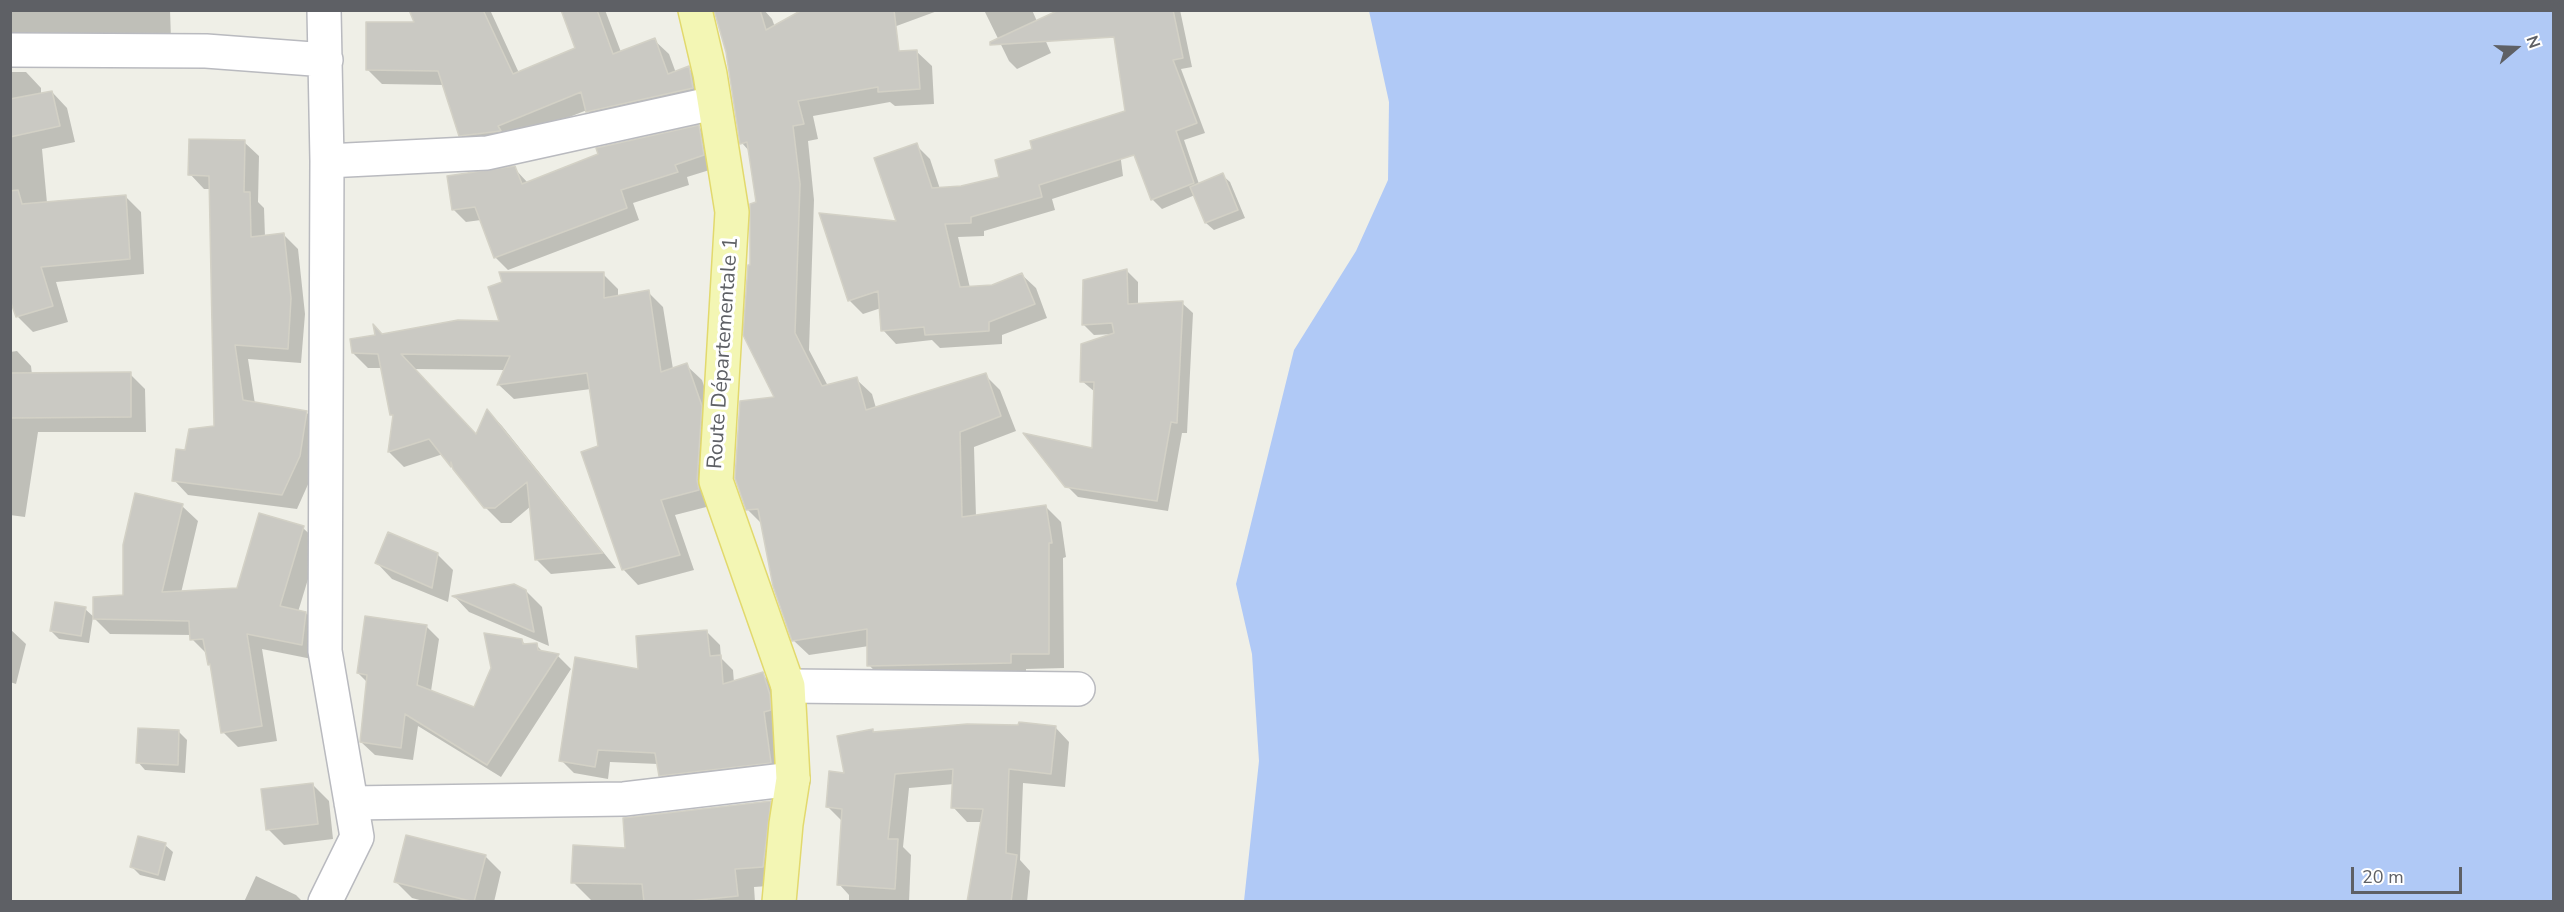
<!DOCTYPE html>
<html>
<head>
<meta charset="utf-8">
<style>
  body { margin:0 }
  #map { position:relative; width:2564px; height:912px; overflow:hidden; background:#efefe7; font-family:"Nunito Sans",sans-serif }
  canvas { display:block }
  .frame { position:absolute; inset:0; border:12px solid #5e6065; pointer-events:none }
  .north { position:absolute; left:2486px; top:18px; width:60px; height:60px; -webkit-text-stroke:4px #fff; paint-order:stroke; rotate:71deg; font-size:16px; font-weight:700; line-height:24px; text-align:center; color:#5e6065 }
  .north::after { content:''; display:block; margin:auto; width:21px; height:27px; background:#5e6065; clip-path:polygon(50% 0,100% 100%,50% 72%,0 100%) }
  .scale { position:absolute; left:2351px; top:867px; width:111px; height:27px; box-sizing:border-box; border:3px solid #5e6065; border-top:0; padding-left:8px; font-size:18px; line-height:21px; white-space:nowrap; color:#5e6065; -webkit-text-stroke:4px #fff; paint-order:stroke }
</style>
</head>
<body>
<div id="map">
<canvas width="2564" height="912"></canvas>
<div class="frame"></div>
<div class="north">N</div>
<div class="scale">20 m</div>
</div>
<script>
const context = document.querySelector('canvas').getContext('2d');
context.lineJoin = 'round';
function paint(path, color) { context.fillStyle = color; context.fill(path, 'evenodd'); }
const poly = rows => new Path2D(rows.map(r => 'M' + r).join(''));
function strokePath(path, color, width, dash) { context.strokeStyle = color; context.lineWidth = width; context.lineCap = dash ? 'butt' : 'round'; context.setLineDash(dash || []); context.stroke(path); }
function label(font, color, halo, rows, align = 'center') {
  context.font = font + ' "Nunito Sans",sans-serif'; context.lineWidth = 6; context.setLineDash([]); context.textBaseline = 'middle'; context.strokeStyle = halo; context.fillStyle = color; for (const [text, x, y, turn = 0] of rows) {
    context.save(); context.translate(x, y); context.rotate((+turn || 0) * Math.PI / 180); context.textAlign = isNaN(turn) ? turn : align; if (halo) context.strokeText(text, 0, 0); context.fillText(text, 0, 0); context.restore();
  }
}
paint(poly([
  [1369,11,2553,11,2553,901,1244,901,1259,761,1252,654,1236,584,1294,350,1356,251,1388,180,1389,102]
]), '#b0c9f6');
paint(poly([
  [10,10,170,10,171,39,73,41,10,33],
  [411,10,493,10,491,12,519,73,577,49,563,10,605,10,621,52,654,40,669,54,676,73,688,68,703,82,707,103,602,126,587,110,512,140,475,149,460,135,444,85,382,84,367,69,417,24],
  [720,10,764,10,772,19,775,27,805,10,940,10,815,56,916,51,932,66,934,104,895,106,890,102,813,116,818,139,808,141,814,200,809,350,828,386,856,379,872,394,876,408,985,375,1000,390,1016,431,974,447,976,517,1045,506,1061,522,1066,557,1063,558,1064,668,1026,669,1026,678,884,681,869,665,869,646,809,655,793,640,763,525,748,510,776,398,751,267,757,204,750,152,742,143],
  [984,10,1032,10,1051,53,1017,69,1009,61],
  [1143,10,1180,10,1192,67,1181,69,1205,133,1184,140,1199,184,1222,175,1230,182,1245,218,1214,230,1206,223,1195,195,1162,209,1152,199],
  [10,72,26,72,41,88,41,94,52,92,67,108,75,142,42,149,47,203,126,197,141,212,144,274,56,282,68,322,33,332,17,316,10,294],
  [699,127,712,140,716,168,687,177,689,185,633,203,639,220,508,270,495,257,481,220,466,222,453,209,514,168,528,183],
  [1118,137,1123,176,1052,199,1055,210,984,231,984,236,958,237,970,288,992,286,1022,275,1036,288,1047,318,1002,335,1002,344,940,348,932,340,896,344,883,330,881,308,863,314,849,300,898,223,916,145,930,159,940,189,961,188,1001,178],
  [244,142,259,156,258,202,264,208,265,237,283,234,298,249,305,314,301,363,248,359,255,404,307,413,321,427,314,471,297,509,188,495,174,480,186,452,216,427,211,189,204,189,190,174],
  [1127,271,1138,282,1138,305,1182,303,1193,313,1187,433,1182,433,1168,511,1078,497,1067,486,1093,450,1095,392,1082,381,1114,334,1094,335,1083,324],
  [603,274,618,289,618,297,648,292,663,307,673,369,686,365,702,380,716,422,714,505,675,515,694,570,638,585,623,569,591,389,514,399,499,385,505,370,414,369,477,436,488,411,502,426,616,568,551,574,536,559,531,506,511,523,501,523,485,507,443,454,404,467,389,452,394,417,391,414,383,368,368,368,353,353,382,335,501,322],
  [17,351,31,366,32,375,130,374,145,389,146,432,38,432,25,517,10,515,10,352],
  [182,506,198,521,181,593,238,589,303,528,319,543,298,612,306,613,321,629,317,660,262,649,277,741,238,747,223,732,212,667,207,654,192,639,192,635,110,634,93,617,89,643,59,639,51,631,85,609,95,618,124,596],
  [437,554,453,570,448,602,392,579,377,563],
  [526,591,542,607,549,646,469,612,455,597],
  [426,626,439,639,431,691,475,708,521,640,526,645,536,645,544,653,558,656,571,669,501,777,418,726,413,760,375,755,361,742,367,682,358,673],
  [10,629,26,644,16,684,10,682],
  [707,632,720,645,721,658,733,670,734,683,762,674,775,687,783,775,673,788,660,775,658,764,610,762,608,779,574,773,561,760,640,671],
  [1055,727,1069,742,1065,787,1023,783,1020,860,1030,871,1027,902,969,902,982,822,967,822,953,807,954,784,909,788,903,847,911,855,909,902,849,902,849,895,839,884,842,821,828,807,872,731,875,733],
  [179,732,187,740,185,773,145,770,138,762],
  [313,785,329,801,333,839,284,845,268,829],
  [770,802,789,821,782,885,754,887,755,902,592,901,573,882,627,849],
  [165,845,173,852,165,881,140,875,132,867],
  [485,856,501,872,494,902,427,902,412,898,396,882],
  [256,876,296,895,303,902,244,902]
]), '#0003');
const building = poly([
  [409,10,483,10,513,74,575,48,561,10,597,10,613,54,655,38,668,74,689,66,693,88,586,112,581,92,498,126,501,131,459,136,438,71,366,70,366,22,414,22,409,10],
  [714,10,760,10,766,30,802,10,894,10,899,51,917,50,920,89,878,92,878,87,798,101,804,124,793,126,800,184,795,333,822,386,857,377,866,410,986,373,1001,416,960,432,962,517,1046,505,1052,543,1049,543,1049,654,1011,654,1011,663,867,666,867,629,792,641,773,586,758,509,746,510,735,478,740,401,774,397,743,335,748,265,750,265,750,204,756,202,747,142,740,144,726,52,714,10],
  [1059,10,1173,10,1183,58,1173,60,1197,123,1176,131,1194,183,1151,200,1134,155,1039,185,1042,197,971,217,971,223,945,224,960,287,992,285,1022,273,1035,304,989,322,989,331,925,335,924,327,881,331,878,291,848,301,819,213,896,221,874,158,917,143,932,188,961,186,999,177,995,160,1032,149,1030,141,1125,111,1114,37,990,45,990,42,1059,10],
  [52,91,60,126,10,137,10,99,52,91],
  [699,125,704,155,675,165,678,172,621,190,627,208,494,258,475,207,452,210,447,176,515,166,522,184,598,154,596,148,699,125],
  [189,139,245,140,244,192,250,192,251,237,284,233,291,298,288,349,235,345,243,400,307,411,300,456,282,495,172,481,176,449,185,450,189,429,214,426,209,176,188,175,189,139],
  [1223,173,1238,210,1205,223,1190,187,1223,173],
  [18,190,22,204,126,195,130,259,41,267,53,306,16,317,10,300,10,191,18,190],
  [1127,269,1128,304,1183,301,1177,423,1171,422,1157,501,1065,487,1023,433,1092,448,1094,382,1080,382,1081,344,1114,333,1112,323,1082,325,1083,280,1127,269],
  [499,272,604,272,604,298,649,290,661,372,687,363,702,406,697,480,699,490,661,500,680,555,622,570,581,452,598,446,587,373,497,385,510,356,401,354,476,434,487,409,603,553,535,560,527,482,495,508,484,508,453,469,451,462,451,467,429,439,388,452,393,415,390,415,378,354,352,353,350,339,375,335,373,324,382,334,458,320,499,321,488,287,502,282,499,272],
  [131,372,131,417,10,418,10,373,131,372],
  [135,493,183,504,162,592,237,588,259,513,304,526,280,606,306,612,302,645,247,634,262,726,221,733,210,664,208,665,203,639,190,640,189,621,93,619,93,597,123,595,123,545,135,493],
  [388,532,438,553,432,588,375,563,388,532],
  [514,584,526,590,534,632,452,596,514,584],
  [55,602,86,607,81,636,50,631,55,602],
  [365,616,427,625,417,685,474,707,491,668,484,633,522,639,523,644,537,643,538,650,559,654,487,765,405,714,401,748,360,742,367,675,357,673,365,616],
  [707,630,710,656,721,655,723,684,763,672,770,695,771,710,764,712,771,763,659,776,655,753,598,750,595,767,559,761,575,657,638,669,636,636,707,630],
  [1019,722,1056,726,1051,774,1009,769,1006,853,1017,855,1011,902,967,902,983,809,951,808,953,769,895,774,888,839,898,839,895,889,837,885,842,809,826,807,829,771,844,773,837,736,873,729,873,732,967,724,1018,725,1019,722],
  [138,728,179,730,178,765,136,763,138,728],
  [313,783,318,824,266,830,261,789,313,783],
  [771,801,763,867,735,869,738,896,679,902,644,902,642,884,571,883,573,845,625,848,623,818,771,801],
  [406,835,486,855,474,902,394,882,406,835],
  [138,836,166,843,158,875,130,867,138,836]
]);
paint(building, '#cac9c3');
strokePath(building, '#d3d1c6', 1.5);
const minor = poly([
  [324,10,327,161,325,651,357,837,325,902],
  [10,50,206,51,326,60],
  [327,161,487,153,714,103],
  [788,686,1078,689],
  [351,803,624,799,793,779]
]);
const major = poly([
  [695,10,710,74,732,212,716,481,788,686,793,779,786,824,779,902]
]);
strokePath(minor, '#b9babf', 36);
strokePath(major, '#e2d96d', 36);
strokePath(minor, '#fff', 33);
strokePath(major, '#f3f6b4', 33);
label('21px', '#5e6065', '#fff', [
  ["Route Départementale 1",724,353,-86]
]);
</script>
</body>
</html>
